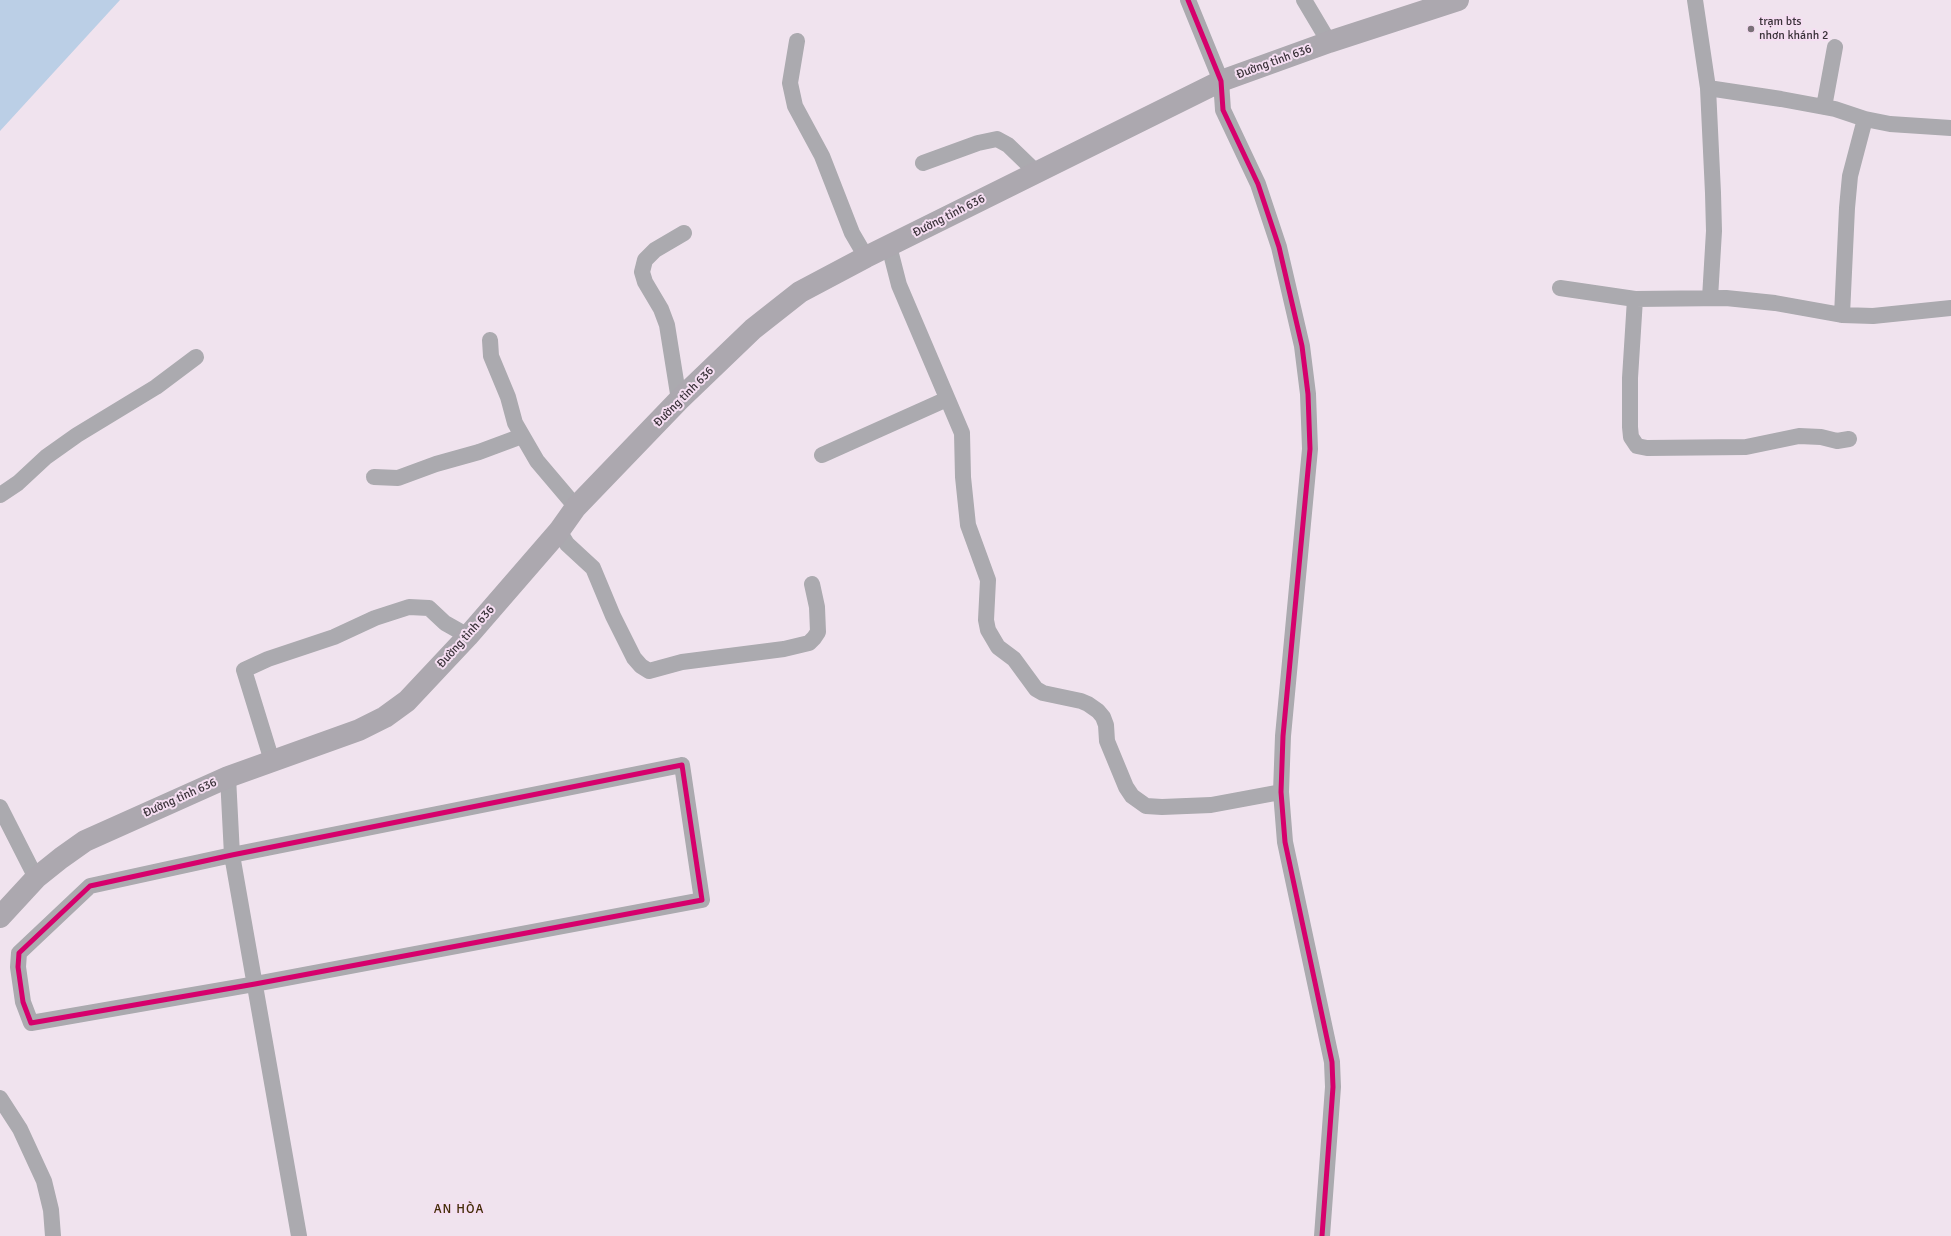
<!DOCTYPE html>
<html>
<head>
<meta charset="utf-8">
<style>
  body { margin:0 }
  canvas { display:block; background:#f0e3ee }
</style>
</head>
<body>
<canvas width="1951" height="1236"></canvas>
<script>
const context = document.querySelector('canvas').getContext('2d');
context.lineJoin = 'round';
function paint(path, color) { context.fillStyle = color; context.fill(path, 'evenodd'); }
const poly = rows => new Path2D(rows.map(r => 'M' + r).join(''));
function strokePath(path, color, width, dash) { context.strokeStyle = color; context.lineWidth = width; context.lineCap = dash ? 'butt' : 'round'; context.setLineDash(dash || []); context.stroke(path); }
function label(font, color, halo, rows, align = 'center') {
  context.font = font + ' Signika,sans-serif'; context.lineWidth = 4; context.setLineDash([]); context.textBaseline = 'middle'; context.strokeStyle = halo; context.fillStyle = color; for (const [text, x, y, turn = 0] of rows) {
    context.save(); context.translate(x, y); context.rotate((+turn || 0) * Math.PI / 180); context.textAlign = isNaN(turn) ? turn : align; if (halo) context.strokeText(text, 0, 0); context.fillText(text, 0, 0); context.restore();
  }
}
paint(poly([
  [0,0,120,0,0,131]
]), '#bbcfe6');
strokePath(poly([
  [1188,0,1221,81,1223,110,1258,184,1279,247,1302,346,1308,394,1310,449,1283,736,1281,792,1285,842,1332,1062,1333,1087,1322,1236],
  [1304,0,1329,42],
  [1695,0,1708,88,1713,193,1714,231,1710,298],
  [797,41,790,83,795,106,822,156,852,233,866,257],
  [1708,88,1781,99,1835,109,1865,119,1890,124,1951,128],
  [1824,107,1835,47],
  [923,163,978,143,997,139,1008,145,1036,172],
  [889,246,899,285,962,433,963,477,968,525,988,580,986,620,988,630,998,647,1014,659,1036,689,1043,693,1081,701,1088,704,1098,711,1103,717,1106,725,1107,741,1126,787,1132,796,1146,806,1162,807,1211,805,1281,792],
  [1560,288,1635,299,1726,298,1775,303,1842,315,1873,316,1951,308],
  [1635,299,1630,378,1630,427,1631,437,1637,446,1647,448,1746,447,1799,436,1821,437,1837,441,1849,439],
  [1842,315,1847,208,1850,176,1865,119],
  [490,340,491,356,508,397,515,423,537,461,576,507],
  [679,400,667,325,661,309,645,282,642,272,645,260,655,250,684,233],
  [822,455,947,399],
  [374,477,398,478,436,464,479,452,522,436],
  [0,495,18,483,46,457,77,435,156,387,196,357],
  [559,531,567,544,593,568,613,616,634,658,641,666,649,671,682,662,784,649,809,643,814,638,818,632,817,607,812,584],
  [272,761,244,670,268,659,334,637,375,618,409,607,429,608,445,623,468,636],
  [682,765,702,900,255,984,31,1023,23,1002,18,967,19,953,90,886,232,855,682,765],
  [228,777,232,855,299,1236],
  [0,807,36,878],
  [0,1098,20,1129,44,1181,51,1210,53,1236]
]), '#abaaaf', 16);
strokePath(poly([
  [0,917,36,878,61,858,85,841,228,777,359,730,385,717,407,701,468,636,559,531,576,507,679,400,753,329,800,292,866,257,1221,81,1329,42,1458,0]
]), '#aca8af', 22);
strokePath(poly([
  [1188,0,1221,81,1223,110,1258,184,1279,247,1302,346,1308,394,1310,449,1283,736,1281,792,1285,842,1332,1062,1333,1087,1322,1236],
  [682,765,702,900,255,984,31,1023,23,1002,18,967,19,953,90,886,232,855,682,765]
]), '#d6006c', 5);
for (const [x, y, r, color] of [
  [1751,29,4,"#7a7078"]
]) { const dot = new Path2D(); dot.arc(x, y, r, 0, 2 * Math.PI); context.fillStyle = color; context.fill(dot); strokePath(dot, '#f5def2', 1.5); }
label('12px', '#3a3239', '#f5def2', [
  ["trạm bts",1759,22],
  ["nhơn khánh 2",1759,36]
], 'left');
label('12px', '#3a3239', '#f5def2', [
  ["Đường tỉnh 636",1274,62,-20],
  ["Đường tỉnh 636",949,216,-27],
  ["Đường tỉnh 636",684,397,-45],
  ["Đường tỉnh 636",466,637,-48],
  ["Đường tỉnh 636",180,798,-24]
]);
context.letterSpacing = '1px';
label('13px', '#432c07', '#f5def2', [
  ["AN HÒA",459,1210]
]);
context.letterSpacing = '0px';
</script>
</body>
</html>
